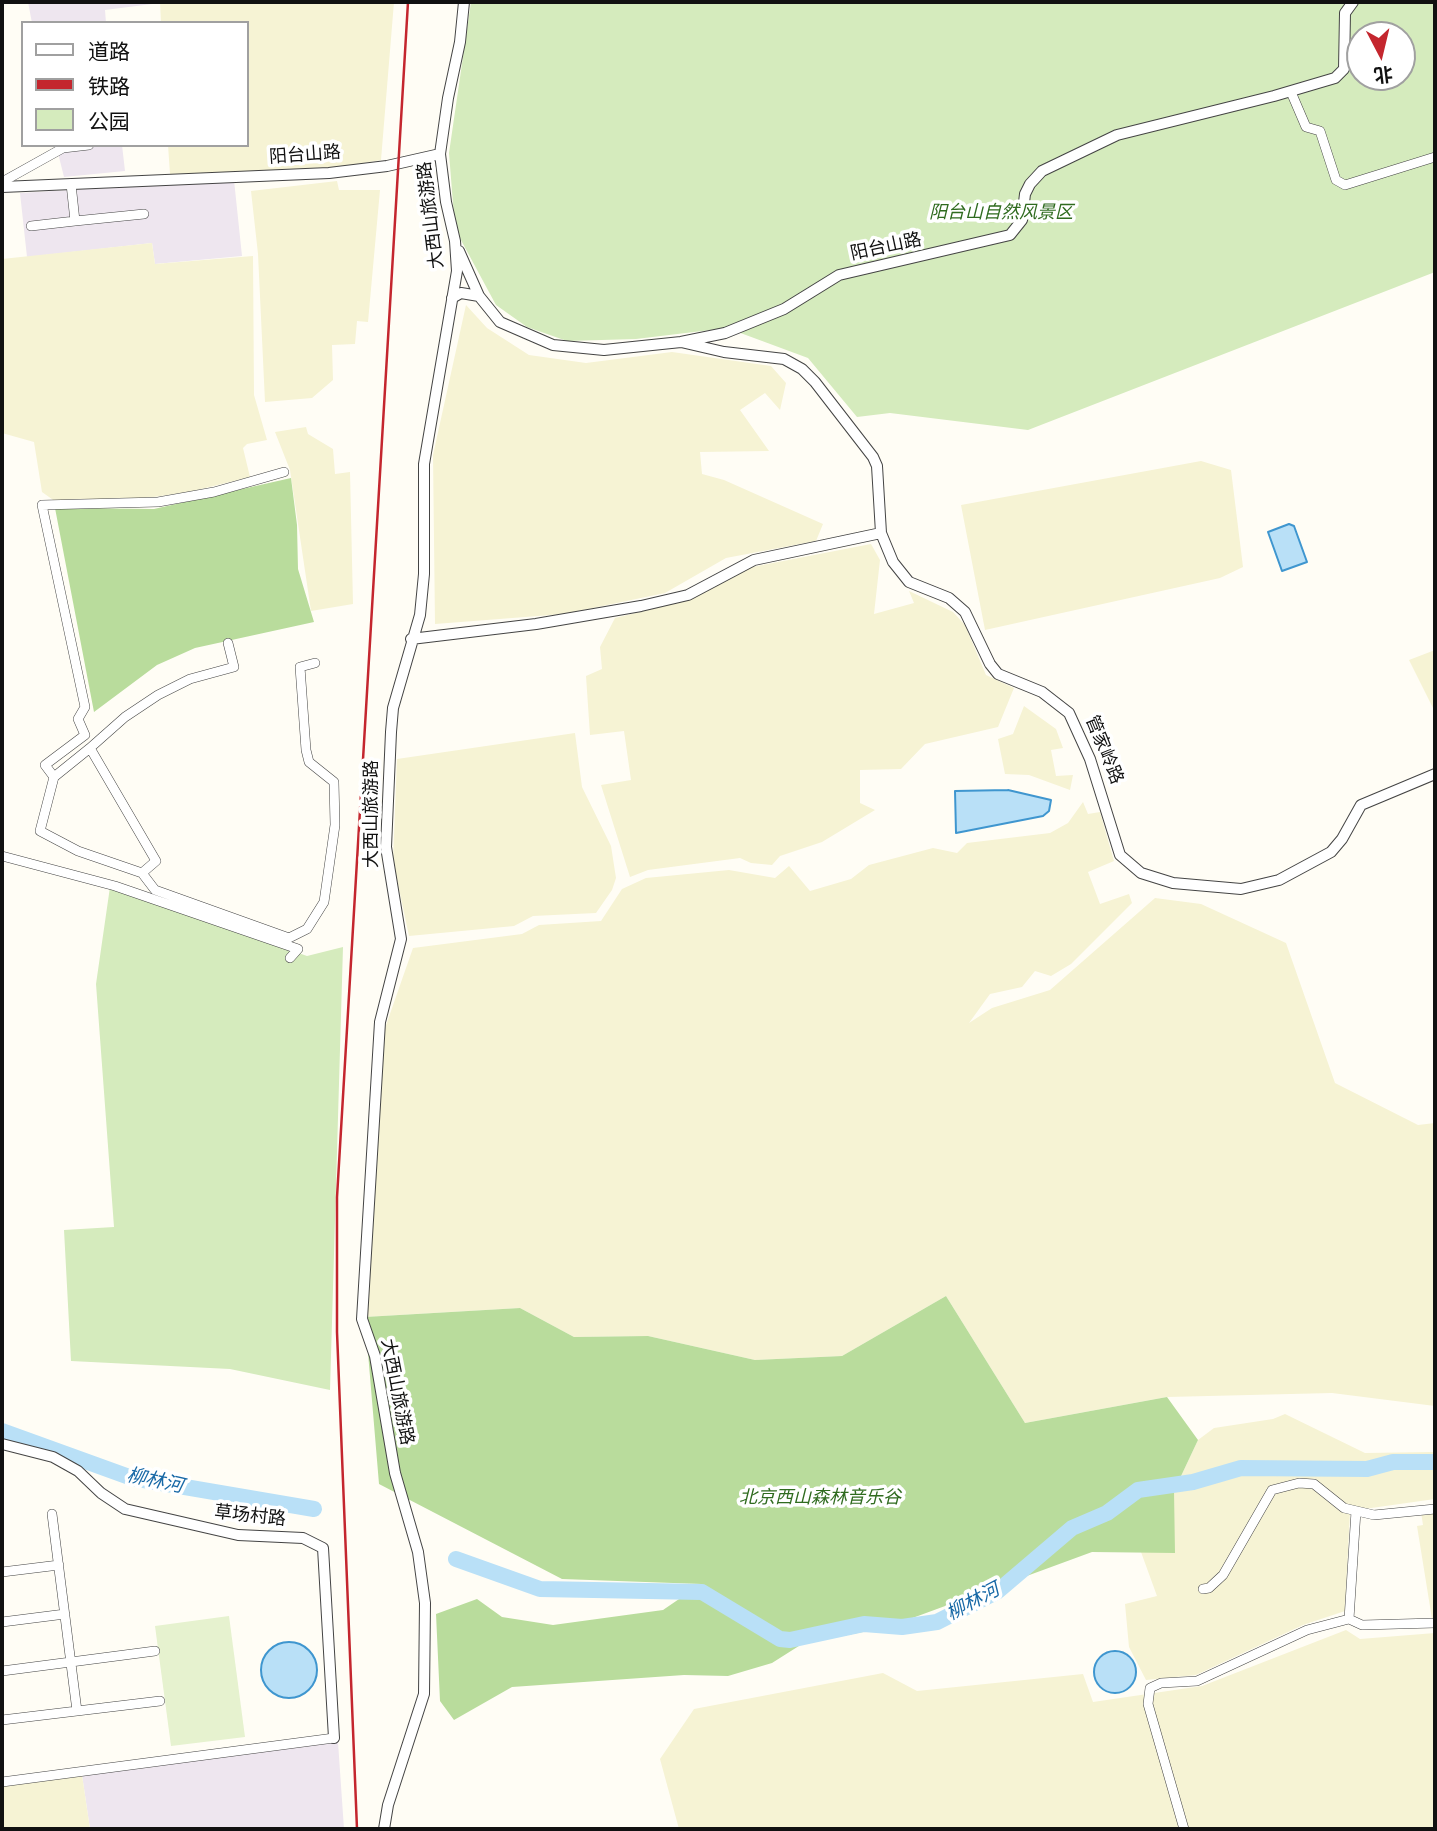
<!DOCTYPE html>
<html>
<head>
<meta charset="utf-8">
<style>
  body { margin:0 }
  #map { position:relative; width:1437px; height:1831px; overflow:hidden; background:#fffdf5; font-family:Lora,"Noto Sans SC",serif }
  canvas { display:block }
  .frame { position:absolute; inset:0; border:4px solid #111; pointer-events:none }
  .legend { position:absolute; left:21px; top:21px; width:228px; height:126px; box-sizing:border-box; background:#fff; border:2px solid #a0a0a0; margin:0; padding:9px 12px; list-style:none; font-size:21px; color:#111 }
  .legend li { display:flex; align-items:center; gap:14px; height:35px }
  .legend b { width:35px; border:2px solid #a0a0a0 }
  .north { position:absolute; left:1346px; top:21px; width:70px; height:70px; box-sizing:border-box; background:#fff; border:2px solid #a0a0a0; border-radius:50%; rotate:173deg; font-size:19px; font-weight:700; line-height:28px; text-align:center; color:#111 }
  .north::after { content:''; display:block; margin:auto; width:24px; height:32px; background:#c4262e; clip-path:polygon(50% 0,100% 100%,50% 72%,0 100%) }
</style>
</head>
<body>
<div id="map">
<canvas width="1437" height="1831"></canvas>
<div class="frame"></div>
<ul class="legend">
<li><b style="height:9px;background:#fff"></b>道路</li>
<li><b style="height:9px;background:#c4262e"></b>铁路</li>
<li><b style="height:19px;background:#d5ebbd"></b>公园</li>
</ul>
<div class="north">北</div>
</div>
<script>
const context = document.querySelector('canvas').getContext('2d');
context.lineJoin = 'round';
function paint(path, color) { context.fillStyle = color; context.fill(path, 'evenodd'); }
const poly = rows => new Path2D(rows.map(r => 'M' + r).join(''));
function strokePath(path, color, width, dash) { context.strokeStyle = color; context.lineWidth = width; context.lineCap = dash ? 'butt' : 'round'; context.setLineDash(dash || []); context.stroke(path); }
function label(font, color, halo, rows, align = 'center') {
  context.font = font + ' Lora,"Noto Sans SC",serif'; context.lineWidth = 7; context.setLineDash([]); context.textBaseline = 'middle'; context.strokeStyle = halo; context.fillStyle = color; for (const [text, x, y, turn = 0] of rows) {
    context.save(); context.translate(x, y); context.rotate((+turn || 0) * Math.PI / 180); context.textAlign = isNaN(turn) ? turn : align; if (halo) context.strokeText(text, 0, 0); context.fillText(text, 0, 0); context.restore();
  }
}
paint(poly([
  [28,2,160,2,160,3,105,10,106,23,32,23],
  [56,145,122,145,125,171,64,177],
  [234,180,242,256,155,264,152,243,27,257,20,193],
  [338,1742,344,1829,90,1829,82,1775]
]), '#eee6ef');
paint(poly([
  [160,2,394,2,381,160,317,171,170,174,168,145,247,145,247,23,161,23],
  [337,181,339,190,380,190,368,322,357,321,355,344,332,345,333,380,312,398,265,402,258,254,251,191],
  [152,243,155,264,253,256,254,395,267,440,247,444,243,448,250,477,189,492,117,502,56,502,42,492,34,442,2,433,2,259],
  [466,305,487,328,529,355,586,363,672,352,771,366,786,383,780,410,765,393,740,410,769,451,700,452,702,474,724,480,823,524,816,541,726,558,665,593,564,614,435,624,433,455],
  [306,427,308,434,333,449,335,474,350,472,353,604,311,611,290,470,275,432],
  [1201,461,1231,470,1243,567,1220,578,985,630,961,505],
  [871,544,880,560,874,614,914,603,909,591,953,612,965,625,986,675,1014,688,998,727,925,744,901,769,860,770,860,803,875,810,822,842,780,856,772,865,751,863,740,858,648,870,630,877,601,785,631,780,624,731,590,735,586,676,602,669,600,647,615,618,689,600,747,568],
  [1435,650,1435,712,1409,660],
  [1024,706,1056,729,1063,748,1051,750,1056,776,1073,775,1070,790,1029,775,1005,774,998,739,1013,734],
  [575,733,582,787,611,846,616,878,612,890,596,913,533,916,514,926,409,936,393,861,397,759],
  [1083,802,1088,814,1100,812,1114,861,1088,872,1100,904,1129,894,1132,903,1071,964,1051,976,1035,971,1022,987,990,994,969,1023,992,1008,1050,990,1155,898,1201,904,1286,943,1335,1083,1418,1125,1435,1123,1435,1406,1332,1393,1167,1397,1025,1423,946,1296,842,1356,755,1360,648,1336,574,1337,520,1308,365,1317,384,1031,413,948,522,934,539,925,601,921,622,889,646,878,729,870,775,878,789,866,810,891,851,879,869,865,933,848,957,853,967,843,1050,833,1068,823],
  [1285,1414,1365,1453,1435,1452,1435,1499,1350,1511,1345,1611,1303,1625,1196,1675,1146,1680,1129,1647,1125,1604,1157,1596,1141,1552,1174,1552,1174,1491,1198,1440,1214,1428,1273,1419],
  [1435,1509,1435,1619,1432,1619,1417,1526,1423,1525,1421,1512],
  [1346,1630,1360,1639,1435,1633,1435,1829,679,1829,660,1759,694,1709,883,1673,917,1691,1083,1674,1093,1702,1202,1686],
  [82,1775,90,1829,2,1829,2,1786]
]), '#f6f3d4');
paint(poly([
  [471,2,1435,2,1435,272,1028,430,890,413,857,417,808,358,727,328,636,339,567,341,527,327,496,305,455,229,449,153],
  [1360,35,1402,35,1402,77,1360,77],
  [110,887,307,956,343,947,330,1390,230,1369,71,1361,64,1230,114,1227,96,984]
]), '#d5ebbd');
paint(poly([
  [291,478,297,525,298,569,314,622,195,648,157,665,94,712,55,508,154,509],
  [946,1296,1025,1423,1167,1397,1198,1440,1174,1491,1175,1553,1092,1552,888,1627,802,1644,772,1663,728,1676,684,1675,512,1687,454,1720,440,1701,436,1614,477,1599,502,1617,553,1625,663,1610,701,1584,562,1579,379,1484,365,1317,520,1308,574,1337,648,1336,755,1360,842,1356]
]), '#b9dc9c');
paint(poly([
  [229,1616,245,1737,171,1746,155,1626]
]), '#e6f2cf');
const water = poly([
  [1289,524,1294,526,1307,562,1282,571,1268,532,1289,524],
  [1008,790,1051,800,1049,811,1043,816,956,833,955,791,1008,790],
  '261 1670a28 28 0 1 1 56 0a28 28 0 1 1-56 0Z',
  '1094 1672a21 21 0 1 1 42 0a21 21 0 1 1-42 0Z'
]);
paint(water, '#b9e0f7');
strokePath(water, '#3f96cf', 2);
strokePath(poly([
  [2,1431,132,1478,314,1509],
  [456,1559,540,1589,702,1592,780,1639,790,1640,864,1624,902,1627,937,1622,998,1591,1072,1528,1107,1513,1138,1490,1193,1482,1241,1468,1367,1469,1393,1462,1435,1462]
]), '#b9e0f7', 16);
const minor = poly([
  [1291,92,1306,127,1320,131,1336,180,1345,185,1435,157],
  [2,182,63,148,89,145],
  [71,184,75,221,144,214],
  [31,226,75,221],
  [90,748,125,717,158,695,190,679,234,667,228,643],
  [54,777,90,748,156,861,142,873,78,851,40,831,54,777,45,765,85,735,78,719,85,707,42,505,158,502,214,492,284,472],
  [2,856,115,886,298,949,290,958],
  [142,873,155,890,289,938,307,929,324,902,335,825,334,782,309,762,306,750,300,667,315,663],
  [52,1514,77,1711],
  [2,1572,59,1565],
  [1203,1589,1209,1588,1223,1575,1272,1490,1299,1483,1314,1484,1344,1508,1374,1515,1435,1509],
  [1349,1619,1356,1511],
  [2,1622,65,1614],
  [2,1671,155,1651],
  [2,1720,160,1701],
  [2,1782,334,1738],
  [1184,1829,1148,1704,1150,1688,1161,1683,1197,1681,1307,1630,1349,1619,1362,1625,1435,1623]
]);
const tertiary = poly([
  [2,187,329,173,387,166,440,154],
  [459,251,479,296,500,322,553,345,604,350,681,342,725,333,784,309,839,275,1010,235,1022,220,1025,194,1030,184,1042,171,1117,135,1274,96,1335,78,1344,69,1345,13,1353,2],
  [452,298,461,293,479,296],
  [681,342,724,352,784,359,802,369,815,382,873,457,877,466,881,533,893,562,909,582,949,598,965,612,990,664,998,674,1042,692,1069,713,1090,759,1120,855,1141,873,1173,883,1241,889,1279,880,1331,852,1342,839,1361,805,1435,774],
  [411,639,536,624,641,606,688,595,754,560,881,533],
  [2,1444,53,1457,78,1471,101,1493,125,1509,238,1535,303,1538,323,1548,334,1738],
  [384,1829,388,1805,424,1694,425,1603,418,1552,395,1473,375,1356,362,1319,380,1022,401,939,386,847,391,732,393,708,420,615,424,574,424,464,457,271,455,241,446,202,440,154,448,98,460,42,464,2]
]);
strokePath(minor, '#444', 10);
strokePath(tertiary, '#444', 12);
strokePath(minor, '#fff', 9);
strokePath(tertiary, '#fff', 10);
strokePath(poly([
  [357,1829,337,1332,337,1197,408,2]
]), '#c4262e', 2.5);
label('18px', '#111', '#fff', [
  ["阳台山路",305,155,-4],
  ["大西山旅游路",431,215,-97],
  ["阳台山路",886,247,-12],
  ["管家岭路",1104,750,68],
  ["大西山旅游路",372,814,-90],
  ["大西山旅游路",397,1392,79],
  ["草场村路",250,1516,6]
]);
label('italic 18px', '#2f6b1f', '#fff', [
  ["阳台山自然风景区",1001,213],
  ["北京西山森林音乐谷",820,1498]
]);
label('italic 19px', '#1768a6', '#fff', [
  ["柳林河",155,1481,12],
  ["柳林河",973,1602,-28]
]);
</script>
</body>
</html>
